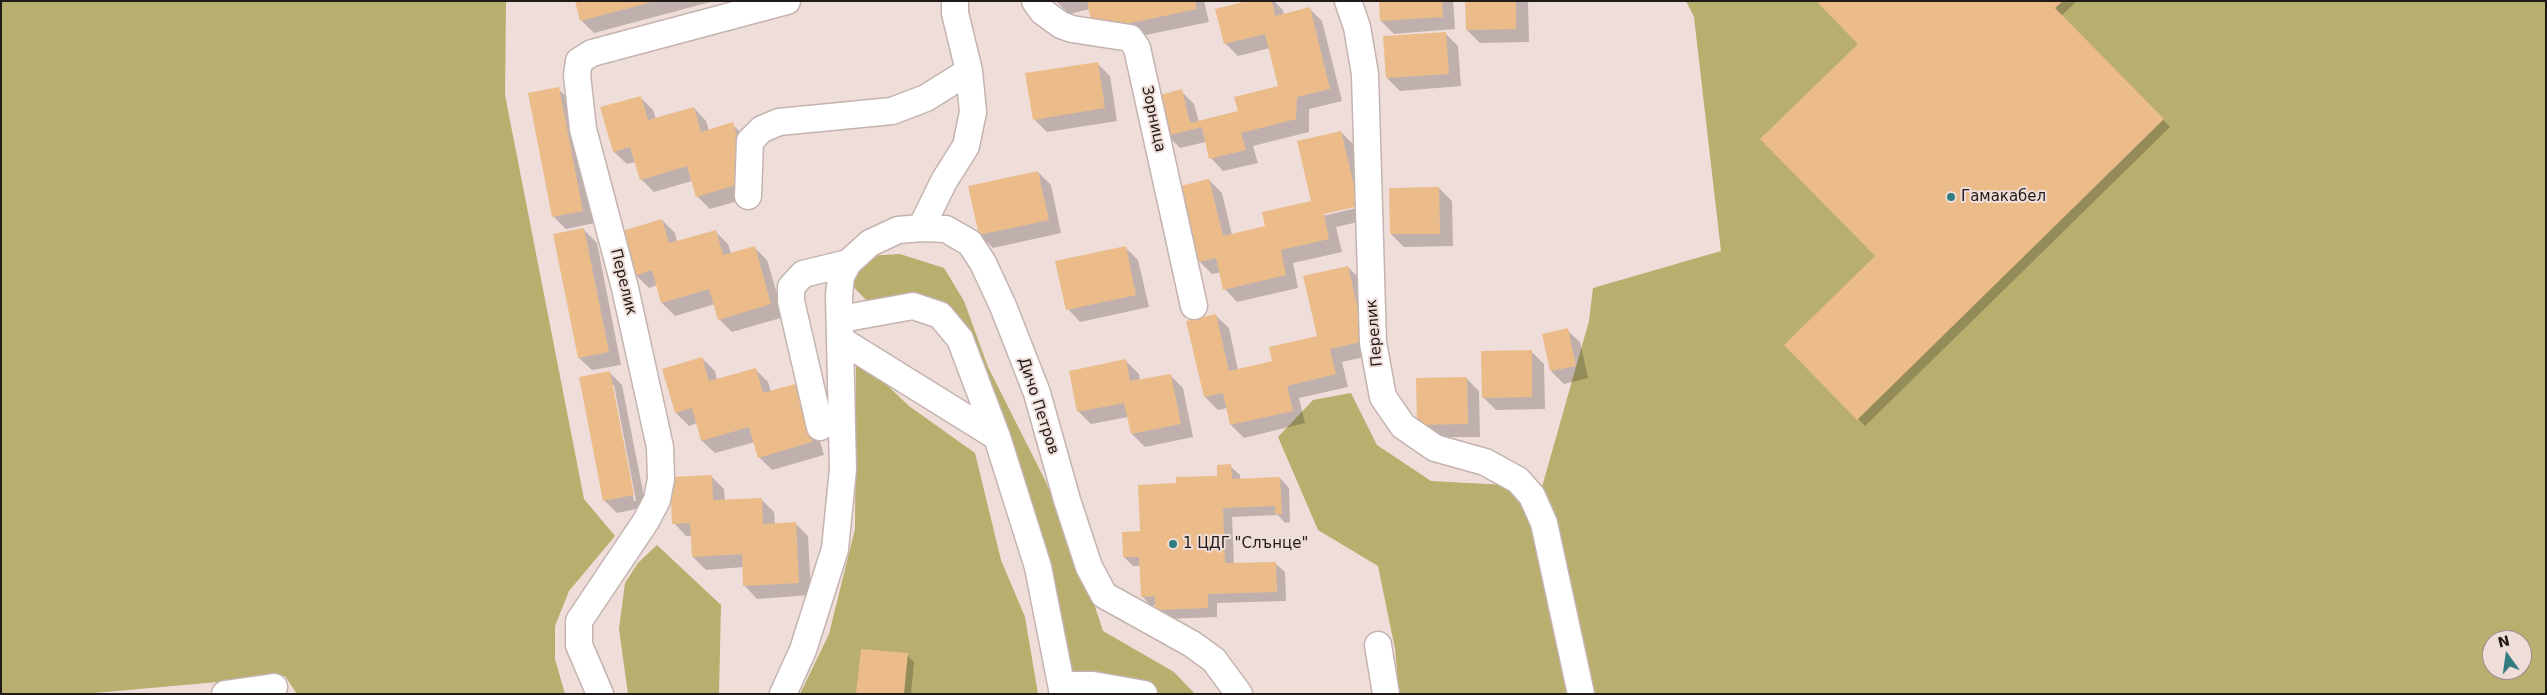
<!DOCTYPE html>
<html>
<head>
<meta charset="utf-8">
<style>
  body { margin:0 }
  #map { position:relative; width:2547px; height:695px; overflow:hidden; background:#efddd9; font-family:"DejaVu Sans",sans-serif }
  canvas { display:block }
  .frame { position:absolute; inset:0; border:2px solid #201a18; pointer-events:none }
  .north { position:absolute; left:2482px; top:630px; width:50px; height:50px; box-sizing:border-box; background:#efddd9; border:1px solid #9c8f8c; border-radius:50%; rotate:346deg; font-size:14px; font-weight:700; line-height:20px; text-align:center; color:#201a18 }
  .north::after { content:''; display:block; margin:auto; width:18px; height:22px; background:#327b80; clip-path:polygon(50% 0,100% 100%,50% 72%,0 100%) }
</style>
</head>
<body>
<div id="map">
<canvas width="2547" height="695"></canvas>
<div class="frame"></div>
<div class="north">N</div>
</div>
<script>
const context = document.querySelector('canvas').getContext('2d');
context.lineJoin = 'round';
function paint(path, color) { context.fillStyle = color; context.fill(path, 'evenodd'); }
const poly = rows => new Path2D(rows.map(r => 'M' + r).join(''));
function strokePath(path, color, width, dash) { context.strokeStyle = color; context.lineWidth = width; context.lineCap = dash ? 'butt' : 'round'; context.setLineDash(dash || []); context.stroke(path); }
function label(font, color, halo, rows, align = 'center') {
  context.font = font + ' "DejaVu Sans",sans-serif'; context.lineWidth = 4; context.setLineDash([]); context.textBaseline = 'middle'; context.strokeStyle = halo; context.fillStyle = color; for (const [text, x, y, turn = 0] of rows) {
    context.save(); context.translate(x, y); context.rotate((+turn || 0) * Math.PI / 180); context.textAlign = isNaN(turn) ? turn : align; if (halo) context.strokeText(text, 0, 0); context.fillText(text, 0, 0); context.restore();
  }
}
paint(poly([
  [1,1,506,1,505,95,584,499,615,536,569,591,555,626,555,659,565,694,297,694,285,676,83,694,1,694],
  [1686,1,2546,1,2546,694,1399,694,1395,649,1378,566,1318,530,1278,437,1313,400,1351,393,1377,445,1431,481,1542,487,1589,321,1593,288,1721,251,1694,17],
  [2492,640,2522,640,2522,670,2492,670],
  [900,254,944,268,964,301,988,367,1045,480,1080,561,1103,631,1174,672,1195,694,1143,694,1071,676,986,431,946,343,922,312,867,301,843,276,866,256],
  [856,356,909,406,975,453,1001,560,1025,617,1038,694,800,694,829,634,855,529],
  [657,545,721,605,719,694,628,694,619,629,625,583,638,563]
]), '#b8ae6e');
paint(poly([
  [576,1,714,1,594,33,581,20],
  [1056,1,1204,1,1209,22,1107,43,1090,9,1069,14],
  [1252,1,1274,1,1283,10,1284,15,1309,8,1322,21,1342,101,1309,109,1309,132,1253,146,1258,163,1223,171,1211,158,1206,142,1180,148,1167,135,1181,91,1194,104,1199,122,1239,112,1279,87,1270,48,1238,56,1225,43],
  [1380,1,1453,1,1455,29,1394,34,1381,21],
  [1466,1,1528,1,1529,42,1480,43,1467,30],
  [1818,1,2077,1,2061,16,2170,127,1865,426,1785,345,1877,256,1859,44],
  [1445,33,1458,46,1461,86,1400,91,1387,78],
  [1097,63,1110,76,1117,121,1047,132,1034,119],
  [558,89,571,101,595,223,566,229,553,216],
  [640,97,653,110,656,119,694,108,706,121,709,131,732,124,745,137,762,194,710,209,697,196,692,181,654,192,641,179,636,162,627,164,614,152],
  [1341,132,1354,145,1371,219,1336,227,1342,252,1293,263,1298,288,1237,302,1225,289,1221,272,1212,274,1199,261,1209,180,1222,193,1232,235,1267,227,1312,202],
  [1365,203,1365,206,1323,216,1323,213],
  [1038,172,1051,185,1061,233,993,248,980,235],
  [1439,188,1452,201,1453,246,1404,247,1391,234],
  [662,220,675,233,677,242,715,231,728,244,731,254,754,247,767,260,784,317,732,332,719,319,715,304,675,316,662,303,657,285,649,288,636,275],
  [584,230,597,243,621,365,592,370,579,358],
  [1125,247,1138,260,1149,307,1080,322,1068,309],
  [1348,267,1361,280,1378,354,1342,362,1348,387,1299,398,1305,423,1244,438,1231,425,1227,408,1218,410,1205,397,1188,322,1216,316,1229,328,1238,370,1273,362,1319,337],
  [1567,330,1580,342,1588,378,1564,384,1551,371],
  [1531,351,1544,364,1545,409,1496,410,1483,397],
  [702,358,715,371,717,380,755,369,768,382,771,392,794,385,807,398,824,455,772,470,759,457,755,442,715,453,702,441,697,423,689,426,676,413],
  [1126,361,1139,374,1140,381,1170,375,1183,388,1193,437,1145,447,1132,434,1128,417,1091,424,1078,411],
  [609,372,622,385,646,507,617,513,604,500],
  [611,385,614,385,636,501,634,501],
  [1466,378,1479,391,1480,437,1431,437,1418,424],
  [1230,466,1240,475,1240,480,1280,478,1289,488,1290,522,1285,523,1278,515,1232,517,1234,564,1275,563,1285,572,1286,601,1217,603,1217,617,1166,619,1157,609,1156,605,1151,606,1142,596,1141,566,1133,566,1124,557,1177,484,1218,477],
  [711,476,724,489,725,501,761,499,774,512,775,525,795,523,808,536,811,595,757,599,745,586,744,567,706,570,693,557,692,536,686,536,674,523],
  [907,655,914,662,911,694,857,694]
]), '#0003');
paint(poly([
  [575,1,652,1,652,2,580,21],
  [1087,1,1195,1,1197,9,1093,31],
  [1247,1,1272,1,1275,16,1310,7,1330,89,1297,97,1296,119,1241,133,1246,150,1209,159,1202,127,1166,136,1156,96,1182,89,1190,123,1238,111,1234,97,1278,86,1265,34,1224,44,1215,9],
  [1379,1,1442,1,1443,17,1380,21],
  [1465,1,1516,1,1516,29,1466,30],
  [1816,1,2063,1,2055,8,2164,119,1857,420,1784,345,1875,256,1760,139,1858,44],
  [1446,32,1449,74,1386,78,1383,36],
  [1098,62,1105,108,1033,120,1025,73],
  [559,87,583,211,552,217,528,93],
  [641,96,648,120,694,107,701,132,733,122,750,181,696,197,687,166,640,180,630,147,613,152,600,107],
  [1341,131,1359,206,1324,214,1329,239,1281,250,1286,275,1223,290,1216,258,1198,262,1180,186,1209,179,1223,236,1265,226,1262,212,1311,201,1297,141],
  [1038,171,1049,220,979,235,968,186],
  [1439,187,1440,234,1390,234,1389,188],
  [662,219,669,243,716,230,723,255,755,246,771,304,718,320,709,289,661,303,652,270,635,276,622,231],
  [584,228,609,352,578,358,553,234],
  [1126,246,1136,295,1066,310,1055,261],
  [1348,266,1365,341,1330,349,1336,374,1287,386,1293,411,1230,425,1223,393,1204,397,1186,321,1216,314,1229,371,1272,361,1269,347,1317,336,1303,276],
  [1568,328,1576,366,1550,371,1542,334],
  [1532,350,1532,397,1482,398,1481,351],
  [702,357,709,381,756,368,763,393,795,384,812,442,758,458,749,427,701,441,692,408,675,413,662,369],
  [1126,359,1130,381,1171,374,1181,424,1131,434,1124,403,1077,412,1069,371],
  [610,371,634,495,603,501,579,377],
  [1467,377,1468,424,1417,425,1416,378],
  [1231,464,1232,479,1280,477,1282,514,1275,514,1275,506,1223,508,1225,563,1276,562,1277,592,1208,594,1208,608,1155,610,1155,596,1141,597,1139,557,1123,557,1122,532,1140,531,1138,485,1176,483,1176,477,1217,476,1217,465],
  [712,475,713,500,762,498,763,524,796,522,799,583,743,586,742,554,692,557,690,523,672,524,670,477],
  [861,649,908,653,904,694,856,694]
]), '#ebbc8a');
const minor = poly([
  [1035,1,1043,12,1061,25,1072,29,1130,38,1137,48,1194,306],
  [1348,1,1357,27,1365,74,1373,343,1383,397,1403,426,1435,448,1485,462,1518,480,1532,496,1544,523,1581,694],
  [748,196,750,141,762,129,779,122,892,111,926,98,969,71],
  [921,228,944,181,966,146,973,112,969,71,955,13,955,1],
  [841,319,913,306,940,315,960,339,997,437,1038,567,1063,694],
  [841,340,997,437],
  [820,427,791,301,791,287,803,274,848,263],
  [1378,645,1386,694],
  [1063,685,1093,685,1144,694],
  [225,694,274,687],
  [600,694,579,645,579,621,646,521,657,500,661,479,660,447,625,288,583,129,577,75,579,61,592,53,787,1],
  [783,694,803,650,835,549,843,469,839,296,841,276,848,263,870,243,898,230,921,228,946,229,970,243,983,263,1003,306,1037,393,1067,500,1089,567,1104,595,1192,644,1214,660,1239,694]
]);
strokePath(minor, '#c4b3af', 29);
strokePath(minor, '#fff', 26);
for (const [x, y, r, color] of [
  [1951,197,5,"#327b80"],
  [1173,544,5,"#327b80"]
]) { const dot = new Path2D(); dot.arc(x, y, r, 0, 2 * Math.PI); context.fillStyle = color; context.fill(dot); strokePath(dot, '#efddd9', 2); }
label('15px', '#201a18', '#efddd9', [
  ["Зорница",1153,119,78],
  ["Перелик",623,282,76],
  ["Перелик",1375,333,-95],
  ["Дичо Петров",1038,406,72]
]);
label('15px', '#201a18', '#efddd9', [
  ["Гамакабел",1961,197],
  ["1 ЦДГ \"Слънце\"",1183,544]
], 'left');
</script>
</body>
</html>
